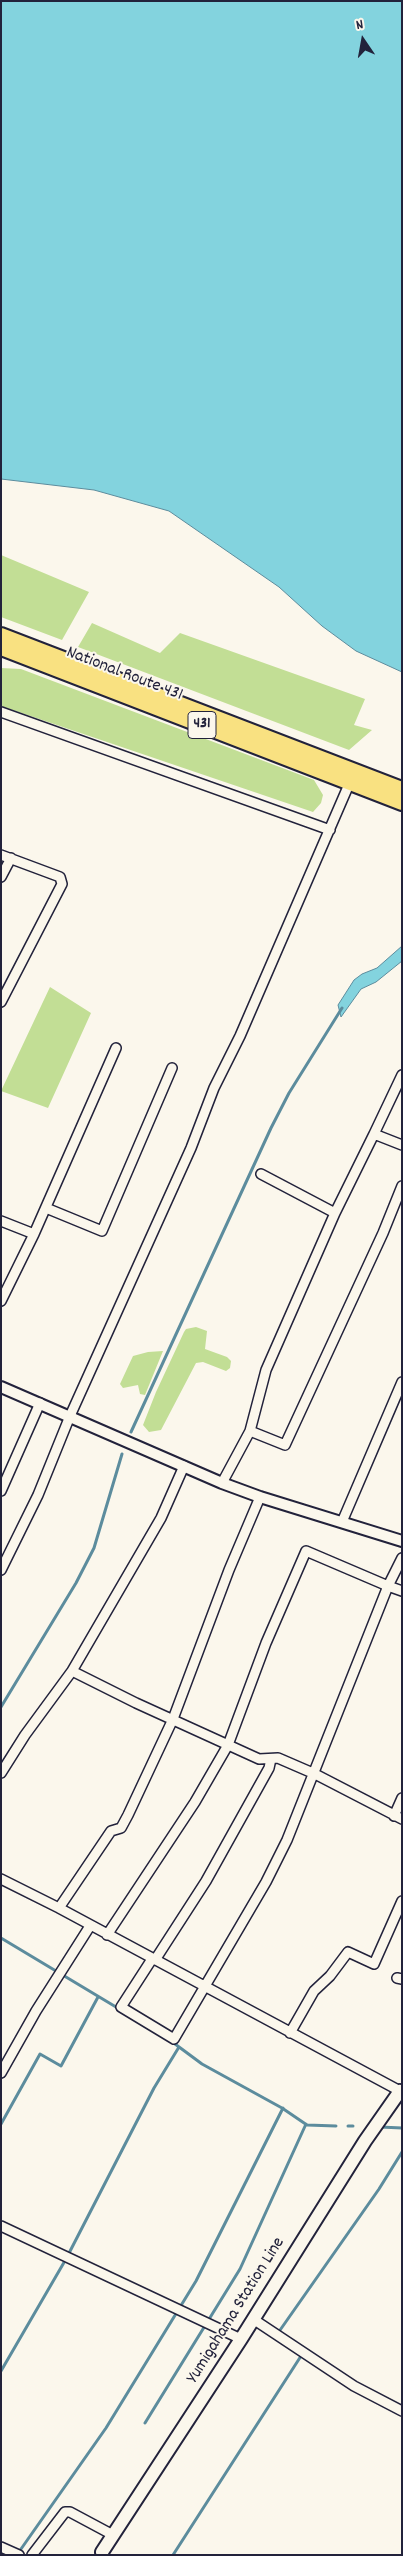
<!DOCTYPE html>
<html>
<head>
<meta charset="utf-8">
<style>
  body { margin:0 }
  #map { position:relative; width:403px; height:2556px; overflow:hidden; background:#fbf7ec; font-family:Dekko,sans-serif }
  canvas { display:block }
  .frame { position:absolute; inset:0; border:2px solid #22223b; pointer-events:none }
  .north { position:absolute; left:338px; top:15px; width:50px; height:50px; -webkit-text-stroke:4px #fbf7ec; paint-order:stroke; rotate:348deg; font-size:14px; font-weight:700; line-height:20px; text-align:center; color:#22223b }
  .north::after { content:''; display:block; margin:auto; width:18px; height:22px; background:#22223b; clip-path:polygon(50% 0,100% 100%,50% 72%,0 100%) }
</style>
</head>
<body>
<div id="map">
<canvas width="403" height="2556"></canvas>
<div class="frame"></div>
<div class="north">N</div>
</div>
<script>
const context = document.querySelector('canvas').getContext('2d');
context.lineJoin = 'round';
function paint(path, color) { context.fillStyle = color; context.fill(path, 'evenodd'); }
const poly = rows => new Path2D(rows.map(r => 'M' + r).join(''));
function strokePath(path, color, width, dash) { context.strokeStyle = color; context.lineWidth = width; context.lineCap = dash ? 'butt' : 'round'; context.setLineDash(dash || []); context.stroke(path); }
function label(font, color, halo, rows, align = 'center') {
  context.font = font + ' Dekko,sans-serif'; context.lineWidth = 4; context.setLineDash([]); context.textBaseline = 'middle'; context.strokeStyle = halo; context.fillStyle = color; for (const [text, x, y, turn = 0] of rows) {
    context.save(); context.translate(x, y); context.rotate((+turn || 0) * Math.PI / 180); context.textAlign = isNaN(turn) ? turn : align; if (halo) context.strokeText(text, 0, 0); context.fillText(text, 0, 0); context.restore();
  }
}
paint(poly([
  [1,555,89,592,62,640,1,617],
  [92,623,160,653,180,633,365,699,354,725,372,730,349,750,78,647],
  [1,668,21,669,314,780,323,795,321,803,313,812,1,706],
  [50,987,91,1013,48,1108,1,1091],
  [196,1327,207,1331,205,1349,227,1357,231,1361,230,1368,226,1371,203,1362,196,1363,161,1430,149,1432,143,1425,156,1392,184,1332,186,1329],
  [163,1351,145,1395,140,1394,138,1385,123,1388,120,1384,133,1356,148,1352]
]), '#c2de95');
const water = poly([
  [1,1,402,1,402,672,356,651,322,626,279,587,169,511,94,490,1,479,1,1],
  [402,946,402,961,376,982,361,989,341,1017,338,1005,354,980,362,974,377,968,402,946]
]);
paint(water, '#83d3de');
strokePath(water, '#5c8c9d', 1);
strokePath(poly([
  [131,1432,271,1128,289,1093,342,1008],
  [1,1707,76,1583,94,1548,122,1454],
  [1,1938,121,2010],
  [171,2041,202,2064,282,2108,307,2125,336,2126],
  [1,2124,40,2054,61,2066,98,1997],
  [348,2126,353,2126],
  [380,2127,402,2128],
  [278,2333,379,2189,402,2152],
  [1,2371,66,2259,154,2088,179,2047],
  [145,2423,240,2269,306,2124],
  [21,2549,106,2428,196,2281,283,2108],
  [173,2555,301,2356]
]), '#5c8c9d', 3);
const minor = poly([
  [1,712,330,830],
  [1,855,60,877,62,884,1,1002],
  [1,877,11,858],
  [374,1134,402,1075],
  [261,1174,335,1213],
  [46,1208,102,1231,172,1068],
  [1,1221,34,1234],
  [1,1301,34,1234,116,1048],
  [250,1431,266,1370,335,1213,374,1134,402,1145],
  [184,1466,161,1518,72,1671,136,1703,259,1759,278,1758,315,1774,402,1819],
  [222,1483,250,1431,285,1445,383,1233,402,1186],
  [1,1491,40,1403],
  [342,1522,402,1382],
  [402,1558,388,1586,402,1591],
  [1,1570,38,1495,70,1416,191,1148,214,1088,240,1036,350,782],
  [1,1773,25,1735,72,1671],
  [394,1816,402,1798],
  [1,1879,59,1908,400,2091],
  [59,1908,111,1831,121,1828,128,1815,173,1719,229,1570,260,1497],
  [107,1935,195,1802,228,1745,266,1643,306,1551,388,1586,287,1840,266,1882,174,2039,121,2007,152,1959],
  [155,1960,206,1881,269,1768,271,1759],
  [397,1978,402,1979],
  [290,2033,314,1991,330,1976,348,1952,374,1964,402,1901],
  [1,2073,36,2011,90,1926],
  [1,2226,241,2339],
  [253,2319,354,2386,402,2411],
  [1,2547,19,2555],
  [32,2555,65,2512,70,2512,113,2535]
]);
const tertiary = poly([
  [1,1387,222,1483,260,1497,402,1541]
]);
const secondary = poly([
  [102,2552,241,2339,365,2141,400,2091,402,2092]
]);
const trunk = poly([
  [1,635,402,789],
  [1,648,402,803]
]);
strokePath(minor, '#22223b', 12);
strokePath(tertiary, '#22223b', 14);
strokePath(secondary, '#22223b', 16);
strokePath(trunk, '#22223b', 18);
strokePath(minor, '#fbf7ec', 9);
strokePath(tertiary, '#fbf7ec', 10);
strokePath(secondary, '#fbf7ec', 12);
strokePath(trunk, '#f9e181', 14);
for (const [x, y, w] of [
  [202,725,28]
]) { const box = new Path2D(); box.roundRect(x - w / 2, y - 13.5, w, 27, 4); context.fillStyle = '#fbf7ec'; context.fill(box); strokePath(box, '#22223b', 1); }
label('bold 16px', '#22223b', null, [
  ["431",202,725]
]);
label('18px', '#22223b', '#fbf7ec', [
  ["National Route 431",124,675,21],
  ["Yumigahama Station Line",237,2311,-58]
]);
</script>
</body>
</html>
